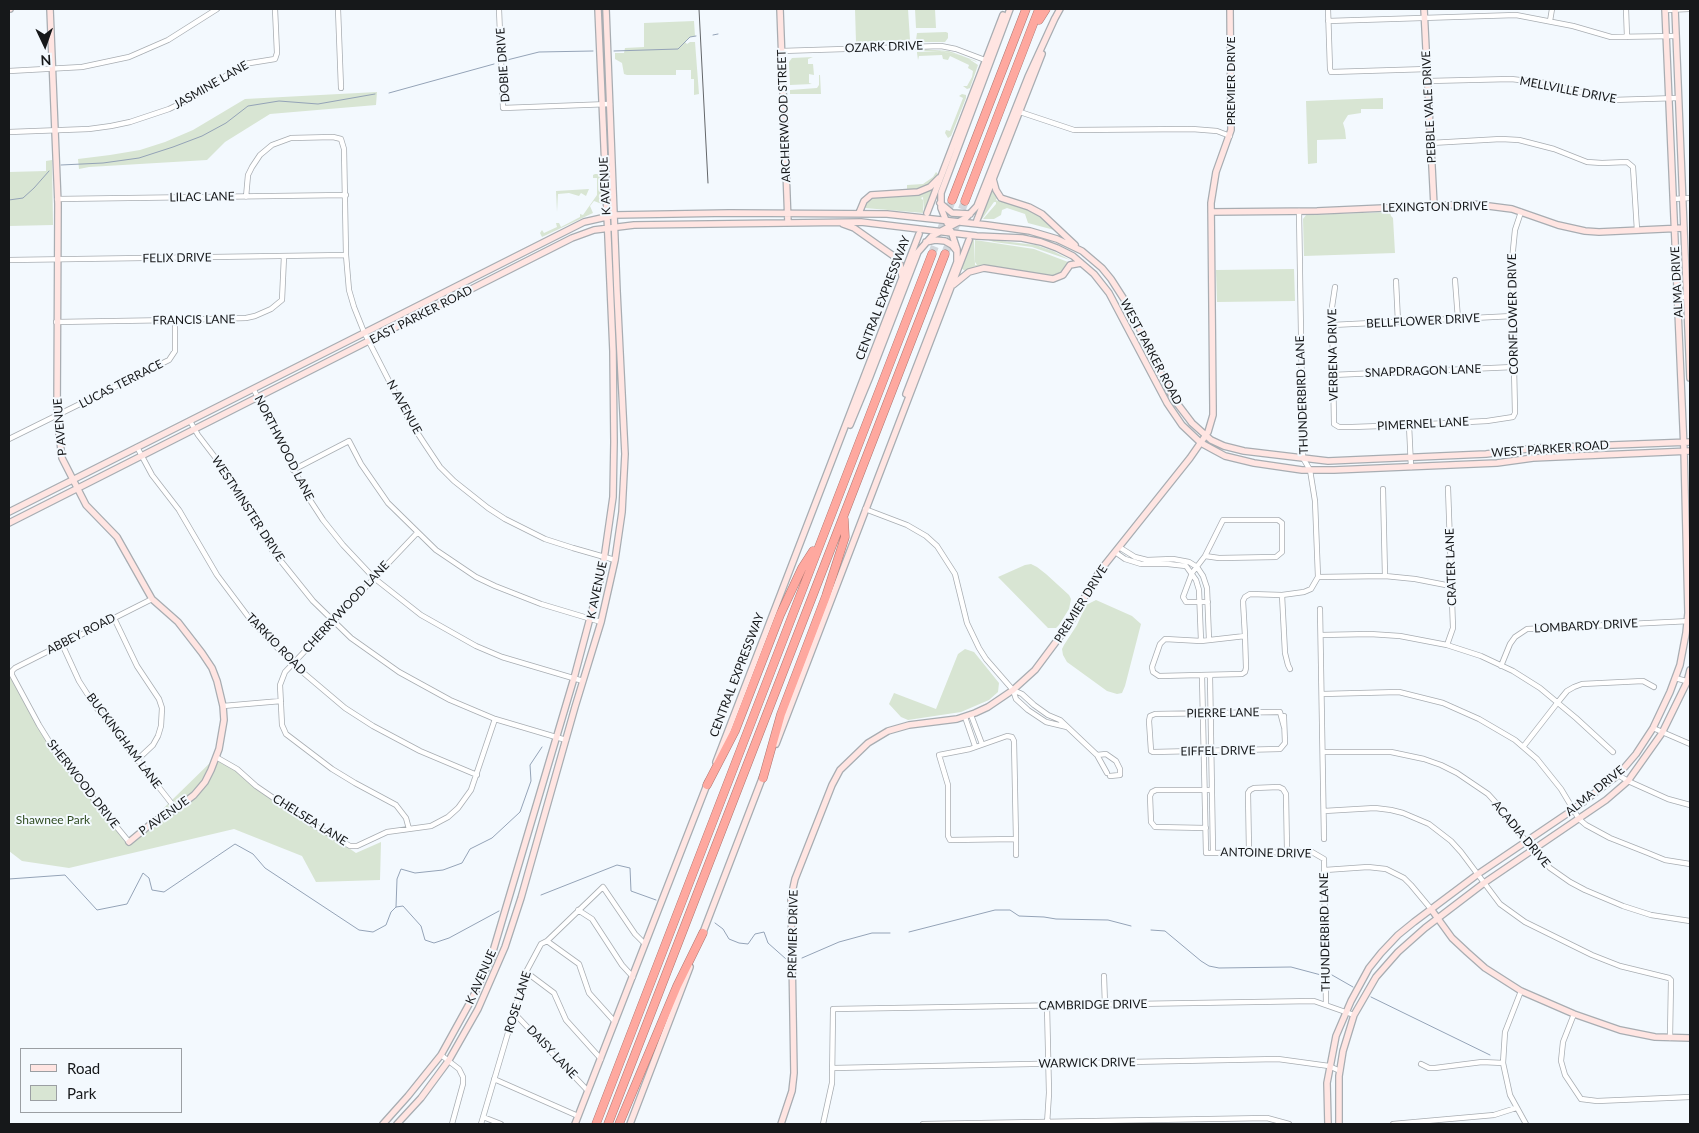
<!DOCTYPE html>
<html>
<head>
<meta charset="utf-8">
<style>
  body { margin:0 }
  #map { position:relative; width:1699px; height:1133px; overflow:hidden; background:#f3f9fe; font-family:Lato,sans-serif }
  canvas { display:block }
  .frame { position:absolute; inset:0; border:10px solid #16181a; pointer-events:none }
  .legend { position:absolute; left:20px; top:1048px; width:162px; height:65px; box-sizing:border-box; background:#f3f9fe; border:1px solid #9b9fa3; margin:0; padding:6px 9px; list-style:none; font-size:15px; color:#16181a }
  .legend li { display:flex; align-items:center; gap:10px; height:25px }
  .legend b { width:25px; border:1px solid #9b9fa3 }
  .north { position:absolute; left:20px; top:20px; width:50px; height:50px; -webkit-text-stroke:4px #f3f9fe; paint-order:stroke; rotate:177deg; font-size:14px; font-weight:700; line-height:20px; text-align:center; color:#16181a }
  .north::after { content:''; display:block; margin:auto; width:18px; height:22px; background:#16181a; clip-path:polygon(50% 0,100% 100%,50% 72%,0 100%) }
</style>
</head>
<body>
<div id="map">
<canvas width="1699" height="1133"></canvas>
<div class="frame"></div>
<ul class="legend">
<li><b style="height:6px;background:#ffe5e2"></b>Road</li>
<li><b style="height:14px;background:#d8e5d3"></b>Park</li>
</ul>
<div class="north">N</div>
</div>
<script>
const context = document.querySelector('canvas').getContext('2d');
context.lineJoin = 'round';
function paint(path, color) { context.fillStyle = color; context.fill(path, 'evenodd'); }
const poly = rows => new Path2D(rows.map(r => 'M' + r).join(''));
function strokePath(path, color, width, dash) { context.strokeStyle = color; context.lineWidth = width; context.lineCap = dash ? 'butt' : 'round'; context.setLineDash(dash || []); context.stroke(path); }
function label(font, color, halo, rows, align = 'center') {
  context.font = font + ' Lato,sans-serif'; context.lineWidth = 4; context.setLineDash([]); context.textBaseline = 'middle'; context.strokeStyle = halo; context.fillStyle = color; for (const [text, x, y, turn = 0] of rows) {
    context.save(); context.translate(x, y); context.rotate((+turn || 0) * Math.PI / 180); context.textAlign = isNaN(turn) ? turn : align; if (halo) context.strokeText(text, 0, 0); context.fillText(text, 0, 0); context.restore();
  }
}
paint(poly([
  [855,9,908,9,910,40,856,42],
  [915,9,935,9,936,28,916,28],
  [694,21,695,36,690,37,685,42,687,44,690,42,695,42,699,94,694,95,694,79,691,79,691,70,676,70,676,75,627,75,624,74,622,63,615,59,615,53,624,53,625,48,644,47,644,23],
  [946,32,948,33,948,38,945,42,919,42,916,40,917,33],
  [921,49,949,51,976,61,977,62,969,59,978,65,970,88,967,89,963,86,967,86,972,77,973,71,968,68,969,65,950,56,948,60,943,59,942,55,919,56,918,60,917,53,917,52,940,51,964,56,941,51,918,51],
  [813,57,808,59,808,64,813,64,814,75,809,74,809,83,812,84,790,85,789,62,792,58],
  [819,75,820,75,821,94,790,94,790,90,817,88,819,85],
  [377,92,376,105,270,114,225,142,207,160,89,167,79,169,78,159,110,155,140,150,165,142,193,130,245,99],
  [962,94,966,95,966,98,951,136,948,138,945,133,946,130,950,131,963,98,959,96],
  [1383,98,1383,109,1361,109,1361,113,1348,115,1343,123,1345,130,1346,139,1317,140,1317,163,1308,164,1306,101],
  [52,160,53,225,9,226,9,172,46,171,46,161],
  [936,172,938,174,931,184,917,190,907,190,907,185,923,184,933,177],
  [595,174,600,174,602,204,594,201,590,206,593,213,542,237,540,233,542,230,544,233,557,227,556,223,559,223,561,227,580,217,580,214,583,215,597,195,597,178,593,178,593,175],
  [589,189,586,196,581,193,579,196,569,193,558,194,557,212,556,191],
  [930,189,933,192,925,213,924,213,923,197,921,198,923,200,923,213,865,208,865,205,869,199,875,196,914,196],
  [991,191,994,191,998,198,996,199,997,201,1000,199,1006,203,1029,209,1039,214,1058,231,1028,223,1025,214,1007,208,1002,210,1001,215,994,219,983,219,996,204,996,202,994,202,982,219,980,219],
  [1390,212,1391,216,1393,218,1395,253,1304,256,1303,219,1306,215],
  [985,239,1036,245,1053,251,1070,260,1032,247,994,242],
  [972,240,974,240,975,265,977,265,975,262,975,240,1034,249,1068,262,1061,272,1053,276,987,266,976,266,965,271,961,268],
  [1294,269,1295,301,1217,302,1216,270],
  [1031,564,1037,567,1046,574,1069,595,1071,599,1069,609,1059,625,1056,628,1048,628,998,577,1025,565],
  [1096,600,1132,616,1141,624,1125,686,1122,693,1117,694,1107,691,1067,662,1063,655,1062,649,1064,645,1077,625,1086,605],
  [965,649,974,652,999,683,998,692,989,700,961,712,908,720,901,717,889,704,894,693,936,709,958,654],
  [9,665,46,741,129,842,216,757,356,853,381,842,380,880,316,882,302,856,234,829,69,868,22,861,9,851]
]), '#d8e5d3');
strokePath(poly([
  [713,35,718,34],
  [614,51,678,49,690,37,696,36],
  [507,60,539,52,593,51],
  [389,93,494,64],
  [61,165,103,163,139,158,173,147,202,136,226,123,248,106,279,101,318,104,375,94],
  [9,200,23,198,34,188,49,171],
  [9,879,65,875,97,910,127,904,143,873,149,878,152,890,164,892,235,844,253,854,265,868,359,930,373,932,386,925,391,912,396,907,403,906,421,926,425,940,434,943,449,938,499,911],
  [541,895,617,865,630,868,631,891,656,900],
  [396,907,397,879,401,869,415,873,443,870,462,863,470,849,492,838,520,812,531,781,530,765,542,747],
  [715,923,723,929,729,939,739,943,748,944,755,934,764,932,768,943,786,959],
  [1151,930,1165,931,1201,961,1209,966,1219,968,1291,967,1321,975],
  [909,932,995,910,1010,910,1019,916,1044,917,1056,919,1108,920,1131,926],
  [802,958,839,942,872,933,890,933],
  [1332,975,1353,987],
  [1371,997,1490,1055]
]), '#94a3b7', 1);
strokePath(poly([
  [932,254,952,200],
  [945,254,965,201]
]), '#d2d7dc', 8, [8, 4]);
const street = poly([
  [338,9,341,88],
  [499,9,503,108,610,104],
  [1328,9,1330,69,1331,72,1428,69],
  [1626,9,1627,37],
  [1665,10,1689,9],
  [1328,21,1516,15,1573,26,1611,37,1676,36],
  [1550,21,1552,9],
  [781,51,941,46,956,49,985,60],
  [9,71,82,67,129,57,168,40,217,9],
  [1428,81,1511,79,1546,83,1612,100,1678,98],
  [1020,112,1074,130,1192,129,1217,131,1230,136],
  [9,132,89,129,111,126,130,122,169,109,192,98,244,64,275,59,277,53,275,9],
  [1431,143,1501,139,1519,140,1554,149,1587,162,1602,163,1627,162,1633,167,1637,230],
  [246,197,248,175,252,167,260,155,272,145,291,138,333,137,341,139,344,149,346,255,349,290,354,307,364,332,409,420,424,443,440,467,454,481,488,508,505,519,545,539,573,548,615,560],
  [57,199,346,195],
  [1673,199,1690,198],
  [9,260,346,255],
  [1455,280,1458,319],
  [1396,281,1398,322],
  [1335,287,1332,307,1334,424,1339,427,1352,427,1409,425,1487,421,1513,417,1515,413,1514,367,1512,260,1515,230,1521,212],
  [1677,297,1690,297],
  [56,322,175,320,246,318,255,316,271,309,282,300,284,256],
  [1332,325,1513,316],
  [1332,375,1514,367],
  [254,390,308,497,323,520,343,545,374,578,421,615,476,646,502,657,583,681],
  [190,421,198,435,221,465,232,481,272,550,313,601,351,638,399,672,450,700,495,719,566,740],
  [1409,425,1411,467],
  [9,439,169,360,175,351,175,320],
  [137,447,152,475,179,510,217,575,253,623,293,664,345,708,373,726,420,751,477,775],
  [293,470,349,441,361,464,388,503,436,550,476,577,495,586,541,604,601,622],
  [1383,489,1385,576],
  [865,509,907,525,926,536,937,546,955,574,967,623,979,648,986,659,1013,690,1016,699,1028,710,1046,722,1067,727],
  [1119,547,1135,557,1147,560,1173,559,1189,562,1197,567,1203,576,1207,588,1209,640],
  [1115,552,1125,559,1141,564,1168,564,1186,566,1196,580,1199,590,1201,641],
  [1205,556,1219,558,1276,557,1282,552,1282,523,1278,520,1223,520,1205,556,1192,573,1183,597,1186,602,1208,602],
  [1318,577,1385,576,1415,579,1451,586],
  [1282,595,1285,653,1288,665,1290,669],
  [1320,609,1324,839],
  [114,618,137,666,159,699,162,708,161,726,158,736,153,745,137,760],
  [1321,635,1370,634,1400,636,1447,645,1481,656,1513,671,1540,688,1576,718,1613,752],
  [1245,636,1201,641,1165,639,1160,644,1152,667,1153,672,1159,676,1242,674,1245,672,1246,668,1245,636,1243,601,1245,597,1250,594,1282,595,1304,592,1311,589,1318,577,1315,501,1310,470,1303,458,1299,211],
  [62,644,79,681,95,706,176,809],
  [1447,645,1453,628,1448,488],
  [1501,666,1510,644,1515,637,1527,629,1690,621],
  [1202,676,1206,853,1312,852,1324,859,1326,1005],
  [1210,676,1213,852],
  [1675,678,1690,682],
  [1013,690,1022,694,1034,705,1048,715,1060,720,1097,755,1107,773],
  [1322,694,1399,692,1443,703,1479,719,1515,740,1537,759,1561,789,1579,819,1586,825,1610,838,1648,853,1665,860,1690,864],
  [223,706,281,701],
  [971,715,982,744],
  [965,717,975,746],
  [1284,727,1280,712,1278,712,1155,714,1150,716,1149,721,1151,751,1153,752,1280,749,1285,743,1284,718,1284,716,1284,727],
  [1653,728,1690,744],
  [1523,747,1558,702,1567,691,1574,687,1582,684,1643,681,1654,687],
  [1323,752,1391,752,1424,759,1441,765,1457,773,1488,794,1498,805,1520,834,1550,868,1570,882,1585,890,1623,906,1651,915,1690,921],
  [1097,755,1106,754,1116,761,1120,769,1120,775,1110,776],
  [216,757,237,769,256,786,310,823,350,846,357,846,387,832,431,826,448,817,458,808,471,790,495,719],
  [1618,775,1628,781,1668,799,1690,805],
  [1324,811,1375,808,1391,810,1403,813,1429,824,1451,841,1461,852,1500,904,1525,922,1592,955,1620,966,1669,978,1671,980,1670,1038],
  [1206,828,1155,827,1151,822,1150,796,1152,792,1156,790,1212,790],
  [409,829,406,818,396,805,355,783,332,769,286,734,282,725,280,685,285,672,417,533],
  [1016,839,950,840,948,836,948,785,939,755,970,749,1007,736,1012,737,1014,741,1016,839,1016,855],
  [129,842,57,754,39,725,12,675,12,671,15,668,152,599],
  [1249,851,1248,793,1250,790,1254,788,1279,787,1283,789,1286,794,1287,851],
  [1325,870,1368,867,1386,869,1404,878,1411,885,1431,909],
  [578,910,592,919,622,965,633,977],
  [547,941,579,964,589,993,615,1022],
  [526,972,554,993,566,1020,601,1059],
  [1104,976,1105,1005],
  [1521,991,1505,1032,1503,1063,1510,1095,1526,1124],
  [1047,1006,1049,1093,1047,1124],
  [515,1014,588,1091],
  [1574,1014,1563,1042,1561,1061,1565,1075,1581,1099,1597,1101,1690,1097],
  [441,1055,459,1069,463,1077,463,1084,452,1124],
  [1421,1064,1429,1068,1435,1068,1482,1062,1503,1063],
  [833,1068,1278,1059,1329,1066,1340,1071],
  [494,1079,578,1116],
  [483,1117,501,1124],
  [481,1124,526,972,541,944,547,941,603,887,635,934,645,944],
  [823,1124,832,1083,833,1009,1314,1001,1354,1015],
  [923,1124,1267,1118,1289,1124],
  [1393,1124,1494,1115,1516,1108]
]);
const secondary = poly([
  [9,9,10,9],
  [50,9,58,204,57,417,62,458,86,505,117,537,152,599,178,622,202,653,212,668,217,681,223,706,224,720,219,749,211,770,205,782,194,795,176,809,152,823,129,842],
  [780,9,788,223],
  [1424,9,1434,206],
  [1675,9,1690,378],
  [1054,20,1060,9],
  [993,179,996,190,1001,198,1029,207,1042,214,1075,245],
  [940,203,952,213,970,214],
  [1211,212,1317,211,1473,204,1512,209,1558,225,1585,231,1599,232,1684,228],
  [859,213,864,201,871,195,918,192,930,187,939,178],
  [927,213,1003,15],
  [977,220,1042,54],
  [947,223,941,208,941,193,1010,9],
  [843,224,854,228,895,257,900,264,902,276],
  [926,242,935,240,945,241,952,245,956,250],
  [953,285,969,272,984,268,1053,279,1063,275,1070,265,1081,263],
  [906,394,957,262,957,249,951,231],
  [850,425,869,379,918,252,932,236,966,218,977,206,1028,77,1055,18],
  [9,512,584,222,615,215,729,213,887,214,987,225,1030,231,1057,239,1082,251,1102,268,1111,279,1129,307,1173,398,1192,423,1211,440,1224,446,1244,451,1328,461,1486,454,1535,448,1690,442],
  [9,523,572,238,594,230,634,225,861,222,977,236,1022,238,1041,242,1057,248,1073,256,1094,274,1109,293,1167,403,1182,425,1201,443,1212,449,1225,456,1254,463,1302,470,1334,470,1497,463,1533,458,1690,451],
  [776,744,969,240],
  [716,762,919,234],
  [1431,909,1452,938,1467,952,1485,968,1521,991,1574,1014,1620,1030,1655,1037,1690,1038],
  [702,935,763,776],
  [383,1124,408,1096,441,1055,473,997,491,958,574,678,602,573,613,497,614,442,613,351,598,9],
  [397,1124,421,1098,449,1060,478,1009,505,947,521,898,575,707,601,622,615,560,622,512,625,454,617,291,606,9],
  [575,1124,708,782],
  [630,1124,690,967],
  [781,1124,792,1091,794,1073,791,897,795,879,832,785,840,770,868,743,888,731,909,725,957,719,975,713,988,707,1013,690,1035,670,1070,623,1099,572,1190,458,1208,432,1213,415,1213,407,1211,203,1216,172,1231,130,1230,9],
  [1328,1124,1327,1083,1336,1036,1351,1001,1369,968,1381,953,1398,935,1414,922,1478,874,1574,809,1618,775,1636,754,1653,728,1670,692,1680,665,1686,633,1688,613,1684,450,1665,9],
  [1339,1124,1339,1076,1343,1051,1354,1015,1376,977,1398,952,1425,928,1484,883,1606,800,1628,781,1662,733,1687,682,1690,670]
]);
const highway = poly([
  [1039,20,1046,9],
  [952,200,1026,9],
  [965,201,1039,9],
  [763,778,781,714,826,596,845,537,844,519],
  [707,785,735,731,780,615,802,568,813,551],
  [596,1124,932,254],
  [608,1124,945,254],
  [619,1124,677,986,703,933]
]);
strokePath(street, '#a8adb2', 6);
strokePath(secondary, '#a8adb2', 8);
strokePath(highway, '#ad7670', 9);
strokePath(street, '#fff', 4.5);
strokePath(secondary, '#ffe5e2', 5.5);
strokePath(highway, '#fea89f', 8);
strokePath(poly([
  [699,9,708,183]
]), '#636669', 1);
label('12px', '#16181a', '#f3f9fe', [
  ["OZARK DRIVE",884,47,-2],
  ["DOBIE DRIVE",503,65,-94],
  ["PREMIER DRIVE",1231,81,-90],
  ["JASMINE LANE",211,85,-30],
  ["MELLVILLE DRIVE",1568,90,11],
  ["PEBBLE VALE DRIVE",1429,107,-93],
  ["ARCHERWOOD STREET",784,116,-92],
  ["K AVENUE",605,186,-93],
  ["LILAC LANE",202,197,-1],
  ["LEXINGTON DRIVE",1435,207,-1],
  ["FELIX DRIVE",177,258,-1],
  ["ALMA DRIVE",1677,282,-93],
  ["CENTRAL EXPRESSWAY",883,298,-69],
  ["CORNFLOWER DRIVE",1513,314,-91],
  ["EAST PARKER ROAD",421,315,-27],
  ["FRANCIS LANE",194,320,-1],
  ["BELLFLOWER DRIVE",1423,321,-3],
  ["WEST PARKER ROAD",1151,352,62],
  ["VERBENA DRIVE",1333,355,-91],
  ["SNAPDRAGON LANE",1423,371,-2],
  ["LUCAS TERRACE",121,384,-27],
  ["THUNDERBIRD LANE",1302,395,-92],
  ["N AVENUE",404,407,61],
  ["PIMERNEL LANE",1423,424,-3],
  ["P AVENUE",60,427,-95],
  ["NORTHWOOD LANE",284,448,63],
  ["WEST PARKER ROAD",1550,449,-4],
  ["WESTMINSTER DRIVE",248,509,57],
  ["CRATER LANE",1451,567,-92],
  ["K AVENUE",597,590,-78],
  ["PREMIER DRIVE",1081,604,-58],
  ["CHERRYWOOD LANE",346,607,-47],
  ["LOMBARDY DRIVE",1586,626,-3],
  ["ABBEY ROAD",81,634,-27],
  ["TARKIO ROAD",276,644,46],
  ["CENTRAL EXPRESSWAY",737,675,-69],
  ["PIERRE LANE",1223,713,-1],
  ["BUCKINGHAM LANE",124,741,53],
  ["EIFFEL DRIVE",1218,751,-1],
  ["SHERWOOD DRIVE",83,784,52],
  ["ALMA DRIVE",1595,791,-39],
  ["P AVENUE",164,816,-35],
  ["CHELSEA LANE",310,820,32],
  ["ACADIA DRIVE",1521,834,50],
  ["ANTOINE DRIVE",1266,853,1],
  ["THUNDERBIRD LANE",1325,932,-91],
  ["PREMIER DRIVE",793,934,-89],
  ["K AVENUE",481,977,-66],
  ["ROSE LANE",518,1002,-73],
  ["CAMBRIDGE DRIVE",1093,1005,-1],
  ["DAISY LANE",552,1052,47],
  ["WARWICK DRIVE",1087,1063,-1]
]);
label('12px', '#314d23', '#f3f9fe', [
  ["Shawnee Park",53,820]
]);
</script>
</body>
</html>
